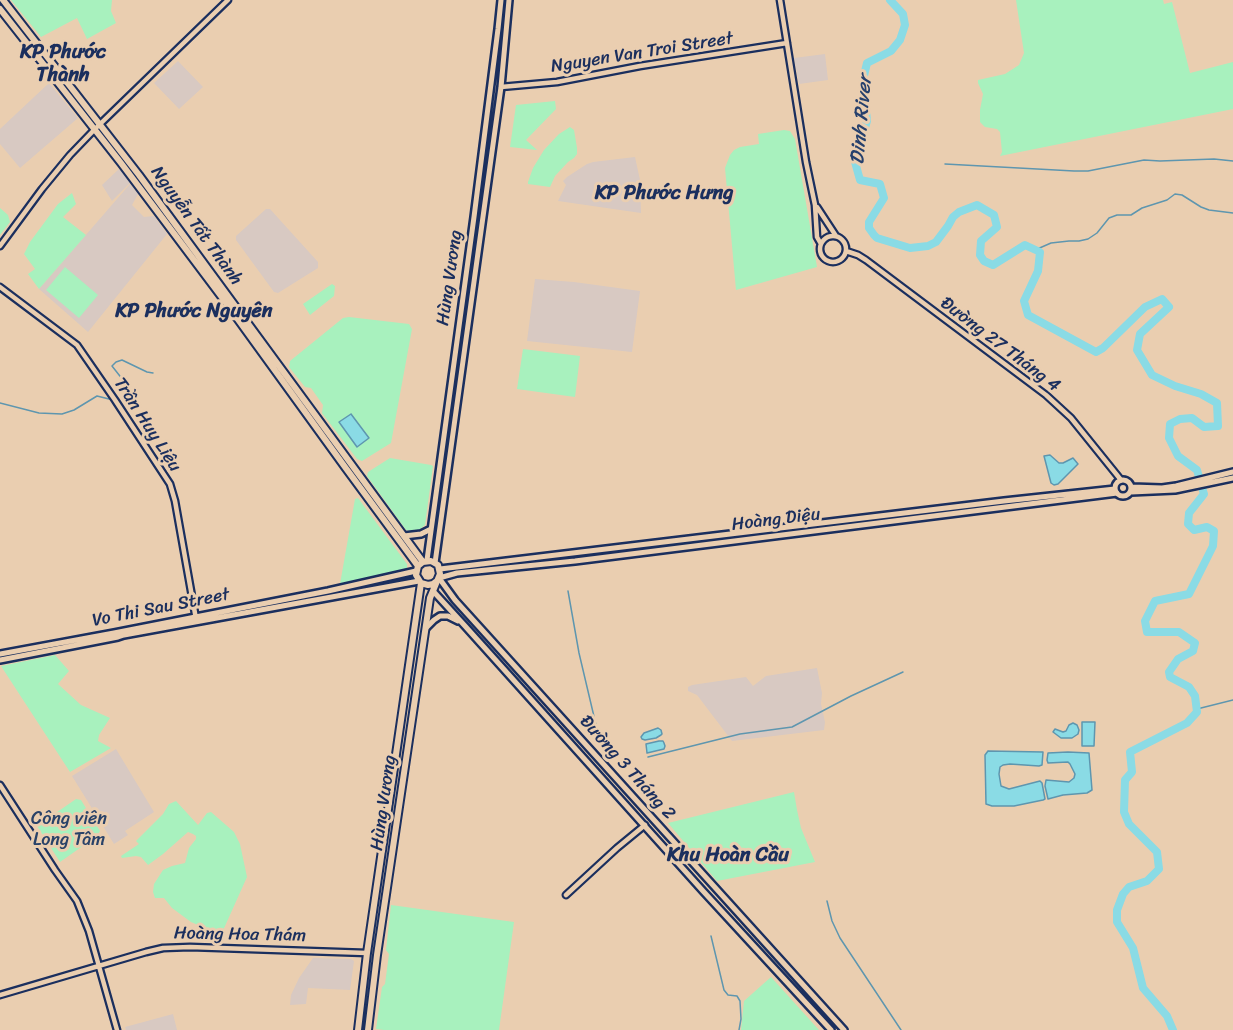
<!DOCTYPE html>
<html>
<head>
<meta charset="utf-8">
<style>
  body { margin:0 }
  canvas { display:block; background:#eaceb0 }
</style>
</head>
<body>
<canvas width="1233" height="1030"></canvas>
<script>
const context = document.querySelector('canvas').getContext('2d');
context.lineJoin = 'round';
function paint(path, color) { context.fillStyle = color; context.fill(path, 'evenodd'); }
const poly = rows => new Path2D(rows.map(r => 'M' + r).join(''));
function strokePath(path, color, width, dash) { context.strokeStyle = color; context.lineWidth = width; context.lineCap = dash ? 'butt' : 'round'; context.setLineDash(dash || []); context.stroke(path); }
function label(font, color, halo, rows, align = 'center') {
  context.font = font + ' Sriracha,sans-serif'; context.lineWidth = 6; context.setLineDash([]); context.textBaseline = 'middle'; context.strokeStyle = halo; context.fillStyle = color; for (const [text, x, y, turn = 0] of rows) {
    context.save(); context.translate(x, y); context.rotate((+turn || 0) * Math.PI / 180); context.textAlign = isNaN(turn) ? turn : align; if (halo) context.strokeText(text, 0, 0); context.fillText(text, 0, 0); context.restore();
  }
}
paint(poly([
  [825,54,828,80,799,84,794,58],
  [178,61,203,87,179,109,154,83],
  [49,83,78,118,20,168,0,144,0,129],
  [635,157,640,180,641,213,558,201,566,185,563,181,567,177,587,164,593,162],
  [120,168,130,183,112,201,102,185],
  [130,184,138,194,132,205,144,217,154,216,167,234,88,332,39,289],
  [266,209,270,209,318,262,318,268,278,293,274,292,236,240,236,236],
  [535,279,574,282,640,291,632,352,527,341],
  [817,668,822,693,821,704,825,722,824,730,732,741,697,695,688,691,688,687,692,685,746,677,753,686,766,676],
  [116,749,154,812,125,831,128,835,114,844,72,776],
  [313,958,351,959,354,961,350,990,308,988,306,1004,290,1005,291,995,299,978],
  [173,1014,177,1030,126,1030,125,1027]
]), '#d8c9c2');
paint(poly([
  [11,0,112,0,111,11,116,23,87,39,77,18,41,37],
  [1016,0,1163,0,1164,4,1172,2,1190,73,1233,62,1233,109,1000,156,1002,152,1000,132,997,129,985,127,980,122,980,110,983,94,978,83,978,80,1005,74,1019,65,1024,53],
  [555,101,556,109,526,140,537,150,510,147,516,105],
  [570,127,574,130,577,148,577,154,574,158,568,162,555,176,550,187,528,184,528,182,533,168,544,150,559,134],
  [784,130,790,131,795,139,817,267,736,290,725,168,730,155,734,150,740,147,759,144,758,134],
  [72,193,76,204,63,217,86,235,39,289,28,274,35,269,24,254,30,242,58,204],
  [0,208,8,215,10,222,0,235],
  [65,267,98,295,79,318,46,290],
  [332,284,335,286,334,296,310,315,303,304],
  [349,317,409,324,412,329,391,443,362,461,357,459,322,413,323,405,311,388,305,387,289,367,290,361,343,318],
  [523,349,580,356,575,397,517,389],
  [390,458,431,465,433,466,425,525,418,531,413,532,406,530,367,476,368,472],
  [358,498,407,564,407,570,404,572,340,584,355,499],
  [55,655,69,671,58,684,81,705,110,718,99,735,98,741,111,748,70,772,1,666],
  [794,792,797,810,801,828,815,862,717,881,668,823],
  [76,799,81,800,100,831,97,836,60,862,37,826],
  [176,801,198,825,207,813,211,812,234,832,240,844,247,877,221,935,191,922,172,908,164,898,155,898,153,892,154,884,163,870,172,866,185,863,189,848,196,839,196,836,193,834,188,832,163,854,148,865,141,857,136,856,122,858,121,856,139,844,136,841,163,814,169,804],
  [391,905,514,922,499,1030,384,1030,376,1029,382,987,385,984,389,954,386,950],
  [771,977,819,1030,741,1030,744,1001]
]), '#a8f1be');
const water = poly([
  [351,414,369,438,357,447,339,422,351,414],
  [1050,455,1059,463,1063,463,1073,458,1078,464,1058,484,1054,485,1051,483,1044,456,1050,455],
  [1082,722,1095,722,1094,746,1082,746,1082,722],
  [1073,723,1077,725,1079,730,1078,734,1072,738,1061,738,1053,732,1055,729,1063,732,1066,731,1069,725,1073,723],
  [658,728,661,730,662,734,661,735,656,738,645,740,642,739,641,737,644,733,658,728],
  [659,741,663,741,664,743,665,746,664,749,647,753,646,744,659,741],
  [988,751,1043,752,1042,765,1039,766,1010,764,1003,765,1000,767,999,774,1001,786,1009,789,1040,781,1042,783,1045,799,1043,800,1014,806,992,806,986,804,985,755,988,751],
  [1068,752,1089,753,1092,790,1087,793,1063,795,1048,799,1045,786,1046,780,1069,782,1074,778,1075,774,1070,764,1068,762,1048,763,1047,760,1048,753,1068,752]
]);
paint(water, '#8adbe5');
strokePath(water, '#5e96af', 1.5);
strokePath(poly([
  [945,164,1074,171,1088,171,1144,160,1160,161,1214,159,1233,161],
  [1035,250,1051,243,1069,241,1079,241,1088,239,1097,233,1109,218,1117,215,1131,215,1142,208,1167,200,1175,194,1182,195,1201,207,1209,210,1233,213],
  [119,390,123,391,125,388,123,380,112,366,116,362,122,360,147,372,153,373],
  [0,403,39,413,62,414,74,410,97,396,109,399],
  [568,591,579,653,600,742],
  [1197,709,1233,700],
  [648,757,740,734,792,727,851,696,903,672],
  [827,901,832,921,840,938,901,1030],
  [711,936,724,990,728,995,737,996,740,1001,741,1019,739,1030]
]), '#5e96af', 1.5);
strokePath(poly([
  [890,0,903,14,905,25,900,40,891,51,867,63,863,80,867,121,855,162,860,180,880,184,884,198,869,222,869,228,874,235,877,238,910,248,928,246,936,242,948,226,953,217,959,212,977,205,994,215,997,227,981,241,980,255,984,261,993,265,1025,245,1040,252,1038,271,1024,301,1028,315,1096,352,1103,348,1145,307,1162,299,1169,307,1140,334,1137,350,1152,375,1175,386,1201,394,1217,403,1218,426,1204,427,1192,418,1180,419,1170,424,1169,438,1178,456,1197,470,1204,494,1189,513,1188,524,1194,530,1207,527,1214,531,1213,546,1189,594,1155,601,1145,621,1147,632,1179,632,1195,643,1193,651,1178,659,1169,672,1170,677,1189,687,1195,696,1197,712,1187,723,1130,752,1132,772,1125,780,1124,812,1129,824,1157,852,1159,869,1147,881,1129,887,1123,894,1117,910,1117,922,1133,948,1143,988,1167,1016,1173,1030]
]), '#8adbe5', 8);
const tertiary = poly([
  [780,0,806,162,815,205,817,237,821,244],
  [501,87,557,82,640,66,787,43],
  [817,207,836,236],
  '820 249a13 13 0 1 1 26 0a13 13 0 1 1-26 0Z',
  [0,246,42,189,70,155,95,129,228,0],
  [846,251,858,255,866,260,1046,395,1071,418,1121,480],
  [0,287,77,345,115,400,170,484,175,501,196,619],
  [0,785,55,870,77,901,89,931,117,1030],
  [566,895,617,848,645,825],
  [0,995,146,952,163,948,190,947,367,953]
]);
const secondary = poly([
  '1115 488a8 8 0 1 1 16 0a8 8 0 1 1-16 0Z',
  [1132,487,1162,488,1176,486,1233,472],
  [1131,492,1175,490,1233,478],
  [404,536,421,534,431,529],
  [427,560,474,217,498,29,501,0],
  [435,563,501,87,509,0],
  [440,569,1004,501,1115,489],
  [433,591,465,626,703,891,831,1030],
  [426,628,434,620,440,616,448,616,458,621],
  [0,654,114,633,328,591,416,571],
  [0,660,118,637,124,635,419,581],
  [844,1030,455,600,439,578,457,573,575,561,1117,493]
]);
const primary = poly([
  [3,0,139,175,423,562],
  [0,9,121,163,221,296,345,467,418,566],
  [358,1030,367,953,421,583],
  [368,1030,377,955,430,598,440,574,438,565,431,561,423,562,418,566,416,575,421,583,428,585,433,584,437,581]
]);
strokePath(tertiary, '#1b2f5e', 9);
strokePath(secondary, '#1b2f5e', 10);
strokePath(primary, '#1b2f5e', 10);
strokePath(tertiary, '#eaceb0', 4.5);
strokePath(secondary, '#eaceb0', 5);
strokePath(primary, '#eaceb0', 6);
label('18px', '#1b2f5e', '#eaceb0', [
  ["Nguyen Van Troi Street",642,53,-9],
  ["Nguyễn Tất Thành",196,226,54],
  ["Hùng Vương",450,278,-82],
  ["Đường 27 Tháng 4",1000,345,37],
  ["Trần Huy Liệu",147,425,57],
  ["Hoàng Diệu",776,520,-7],
  ["Vo Thi Sau Street",161,608,-11],
  ["Đường 3 Tháng 2",627,768,48],
  ["Hùng Vương",384,803,-82],
  ["Hoàng Hoa Thám",240,935,1]
]);
label('18px', '#294268', '#eaceb0', [
  ["Công viên",69,819],
  ["Long Tâm",69,840]
]);
label('bold 20px', '#1b2f5e', '#eaceb0', [
  ["KP Phước",63,53],
  ["Thành",63,76],
  ["KP Phước Hưng",664,194],
  ["KP Phước Nguyên",194,312],
  ["Khu Hoàn Cầu",728,856]
]);
label('italic 20px', '#26406c', '#eaceb0', [
  ["Dinh River",862,120,-85]
]);
</script>
</body>
</html>
